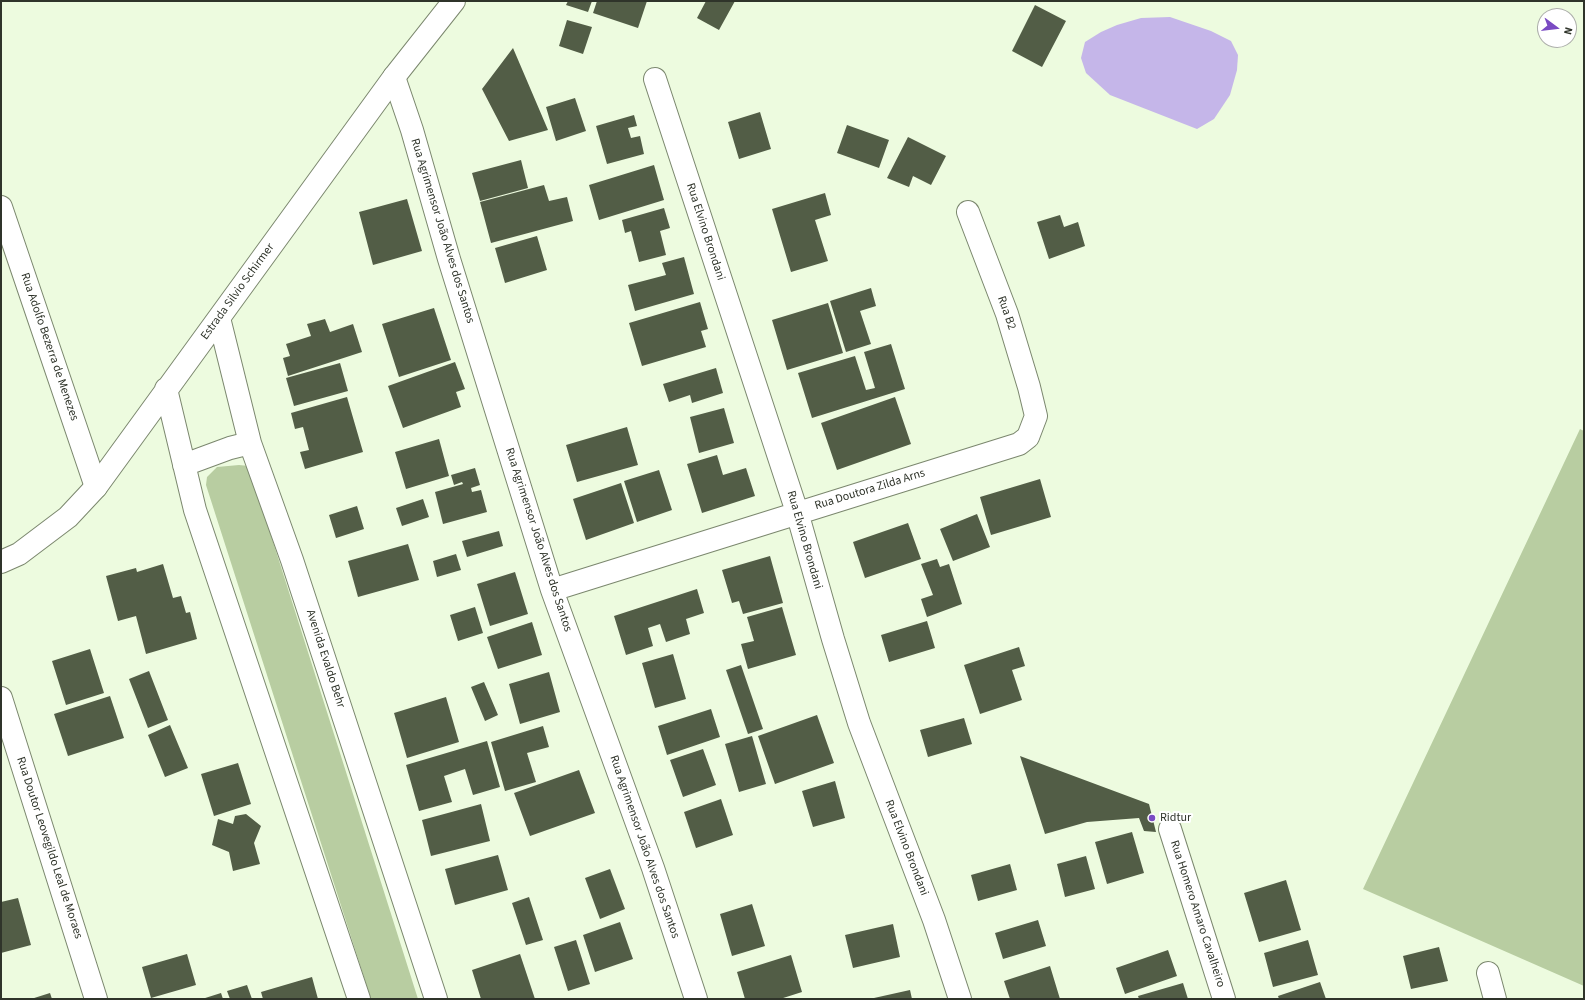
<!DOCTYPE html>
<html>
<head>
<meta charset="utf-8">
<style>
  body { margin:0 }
  #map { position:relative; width:1585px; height:1000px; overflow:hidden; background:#edfbdf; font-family:"Source Sans 3",sans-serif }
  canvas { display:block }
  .frame { position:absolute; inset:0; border:2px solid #2f342a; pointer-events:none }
  .north { position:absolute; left:1537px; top:8px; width:40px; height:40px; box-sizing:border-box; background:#fff; border:1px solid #acaeaa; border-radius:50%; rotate:105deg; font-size:11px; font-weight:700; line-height:16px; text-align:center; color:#2f342a }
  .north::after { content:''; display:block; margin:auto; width:14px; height:18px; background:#7a4bc3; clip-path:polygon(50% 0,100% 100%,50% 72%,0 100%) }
</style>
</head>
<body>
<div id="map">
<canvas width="1585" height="1000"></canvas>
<div class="frame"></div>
<div class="north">N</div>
</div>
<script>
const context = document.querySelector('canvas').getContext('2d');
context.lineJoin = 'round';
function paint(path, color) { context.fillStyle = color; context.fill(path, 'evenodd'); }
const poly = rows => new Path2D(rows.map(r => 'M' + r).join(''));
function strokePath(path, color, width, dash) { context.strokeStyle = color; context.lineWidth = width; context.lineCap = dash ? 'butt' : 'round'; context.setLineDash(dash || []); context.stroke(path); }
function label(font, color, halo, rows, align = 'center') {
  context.font = font + ' "Source Sans 3",sans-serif'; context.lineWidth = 4; context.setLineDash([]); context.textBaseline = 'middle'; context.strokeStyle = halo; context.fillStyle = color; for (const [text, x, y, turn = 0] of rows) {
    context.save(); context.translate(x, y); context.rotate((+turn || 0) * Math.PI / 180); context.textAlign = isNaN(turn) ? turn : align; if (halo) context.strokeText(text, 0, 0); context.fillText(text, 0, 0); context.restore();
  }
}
paint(poly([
  [1580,429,1584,431,1584,986,1363,889],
  [239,465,249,466,418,999,371,999,206,485,207,477,217,467]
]), '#b8cda1');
paint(poly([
  [1170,17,1211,31,1231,41,1238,55,1237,70,1230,95,1214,119,1197,129,1110,95,1086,73,1081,58,1085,42,1101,32,1117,25,1141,18]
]), '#c5b6e9');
paint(poly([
  [568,1,592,1,588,12,566,5],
  [597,1,647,1,638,28,593,13],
  [706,1,735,1,719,30,697,18],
  [1035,5,1066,21,1042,67,1012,51],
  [567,20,592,27,583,54,559,46],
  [513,48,548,130,509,141,482,89],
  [575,98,586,131,556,141,546,107],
  [760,112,771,149,739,159,728,122],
  [634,115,637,126,628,128,631,138,640,136,644,154,607,164,596,126],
  [847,125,889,140,879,168,837,153],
  [908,137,946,156,931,185,913,176,909,187,887,178],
  [521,160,528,188,480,201,472,173],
  [654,165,664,200,599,220,589,185],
  [544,185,549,201,567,197,573,221,491,243,480,202],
  [825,193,831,215,815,220,828,261,791,272,772,209],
  [407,199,422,251,373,265,359,212],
  [664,208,670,228,660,231,666,255,639,262,631,231,625,233,622,220],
  [1060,215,1064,227,1078,222,1085,246,1049,259,1037,222],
  [537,236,547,270,505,283,495,248],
  [684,257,694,294,635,311,628,285,666,275,662,263],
  [871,288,876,306,860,311,871,344,846,352,830,301],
  [700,302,708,329,701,331,706,347,642,366,629,323],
  [828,303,843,353,787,370,772,320],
  [434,308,451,360,399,377,382,324],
  [325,319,330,332,353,324,362,352,288,376,283,358,290,356,286,344,311,336,307,324],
  [891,344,905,389,812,418,798,373,855,356,866,390,875,388,864,352],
  [455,362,465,389,456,392,461,407,403,428,388,386],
  [340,363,348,391,294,406,286,378],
  [716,368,723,393,692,403,690,395,669,402,663,384],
  [347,397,363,452,305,469,300,452,309,450,303,427,295,429,291,413],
  [895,397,911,444,837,470,821,423],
  [724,408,734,443,699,453,690,417],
  [627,427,638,465,577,482,566,445],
  [439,439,449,476,406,489,395,452],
  [717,455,723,475,746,468,755,496,702,513,687,464],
  [475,468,480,485,471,488,472,492,481,490,487,512,443,524,435,492,463,484,462,482,454,485,451,475],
  [659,470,672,510,637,522,624,481],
  [1040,479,1051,517,991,535,980,497],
  [621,483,634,523,586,540,573,499],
  [423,499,429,517,402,526,396,508],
  [357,506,364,529,336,538,329,515],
  [977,514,990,547,953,561,940,529],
  [908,523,921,559,865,578,853,542],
  [499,531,503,546,467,557,462,541],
  [408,544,419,580,358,597,348,561],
  [456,554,461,570,437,577,433,561],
  [770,556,783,603,743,614,739,601,732,603,722,570],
  [937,559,940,567,949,564,962,604,927,617,921,599,933,595,921,564],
  [163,564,173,598,181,596,186,613,190,612,197,639,146,654,136,616,118,621,106,576,136,568,137,572],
  [515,572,528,614,490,626,477,584],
  [697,589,704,613,686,619,690,634,666,642,660,624,648,628,653,646,626,655,614,616],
  [475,607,483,633,458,641,450,615],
  [782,607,796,655,748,669,741,644,754,641,747,617],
  [927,621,935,648,889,662,881,635],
  [532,622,542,655,498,669,487,637],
  [1019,647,1025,666,1012,670,1022,700,980,714,964,665],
  [90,649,104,693,66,705,52,661],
  [673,654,686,699,655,708,642,663],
  [741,665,763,729,748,734,726,670],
  [149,671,168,720,148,728,129,679],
  [549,672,560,712,520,724,509,684],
  [484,682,498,715,485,721,471,687],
  [110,696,124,738,68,756,54,714],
  [446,697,459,742,407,758,394,713],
  [711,709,720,737,667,755,658,726],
  [817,715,834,763,775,784,758,736],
  [964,718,972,744,928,757,920,730],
  [170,725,188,768,165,777,148,735],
  [543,726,549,747,527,753,536,782,505,791,491,742],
  [752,736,766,784,739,792,725,744],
  [487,741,500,787,473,795,465,769,444,776,452,802,419,811,406,765],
  [703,749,716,785,683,797,670,760],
  [1020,756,1149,804,1156,832,1144,831,1139,818,1087,822,1045,834],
  [238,763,251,804,214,816,201,774],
  [579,770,595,813,530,836,514,793],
  [835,781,845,818,813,827,802,791],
  [721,799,733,835,696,848,684,812],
  [481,804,490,841,431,856,422,820],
  [246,814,261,826,254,843,260,864,233,871,229,852,212,845,218,819,233,824,235,816],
  [1132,832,1144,873,1107,884,1095,842],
  [498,855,508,890,455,905,445,869],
  [1086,856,1095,889,1065,897,1057,864],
  [1010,864,1017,890,978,901,971,875],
  [610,869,625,909,600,919,585,878],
  [1286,880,1301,930,1259,942,1244,893],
  [529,897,543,940,526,945,512,903],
  [18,898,31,945,1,953,1,902],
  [752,904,765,946,732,956,720,914],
  [1038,920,1046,946,1003,959,995,933],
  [620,922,633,959,595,972,583,935],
  [893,924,900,957,853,968,845,935],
  [576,940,590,984,568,991,554,947],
  [1308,940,1318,975,1273,987,1264,953],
  [1439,947,1448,981,1411,989,1403,956],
  [1168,950,1177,976,1125,994,1116,968],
  [187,954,196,985,151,998,142,967],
  [520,954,535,999,481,999,472,970],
  [791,955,802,992,780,999,745,999,737,972],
  [1050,966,1060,999,1010,999,1004,981],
  [312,977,318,999,263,999,261,992],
  [1320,982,1326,999,1279,999,1278,996],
  [1183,983,1188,999,1139,999,1138,996],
  [247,985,252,999,230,999,227,991],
  [910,990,912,999,874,999,874,998],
  [50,993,52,999,31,999],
  [221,993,223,999,202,999]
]), '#525d46');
const street = poly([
  [394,77,412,130,449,259,552,590,653,868,696,999],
  [655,79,797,512,833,639,859,723,934,920,960,999],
  [1,207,96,487],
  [552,590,1019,444,1028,437,1036,416,1029,387,1007,314,968,212],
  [1,698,96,999],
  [1170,829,1224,999],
  [1488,973,1495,999]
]);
const secondary = poly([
  [219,318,250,443,292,560,436,999],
  [166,389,195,510,359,999],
  [184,465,230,448,250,443],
  [1,562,19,554,68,517,96,487,394,77,454,1]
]);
strokePath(street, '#7b876e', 24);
strokePath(secondary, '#7b876e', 24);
strokePath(street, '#fff', 22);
strokePath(secondary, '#fff', 22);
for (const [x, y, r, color] of [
  [1152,818,4,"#7a4bc3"]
]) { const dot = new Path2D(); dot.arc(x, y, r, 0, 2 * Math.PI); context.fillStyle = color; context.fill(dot); strokePath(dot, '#fff', 1.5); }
label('12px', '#2f342a', '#fff', [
  ["Rua Agrimensor João Alves dos Santos",442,231,73],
  ["Rua Elvino Brondani",705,232,72],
  ["Estrada Silvio Schirmer",238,292,-54],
  ["Rua B2",1006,313,71],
  ["Rua Adolfo Bezerra de Menezes",49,347,71],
  ["Rua Doutora Zilda Arns",870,490,-17],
  ["Rua Agrimensor João Alves dos Santos",538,540,72],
  ["Rua Elvino Brondani",804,540,74],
  ["Avenida Evaldo Behr",325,659,72],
  ["Rua Agrimensor João Alves dos Santos",644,847,71],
  ["Rua Doutor Leovegildo Leal de Moraes",49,848,72],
  ["Rua Elvino Brondani",906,848,69],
  ["Rua Homero Amaro Cavalheiro",1197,914,72]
]);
label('12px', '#2f342a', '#fff', [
  ["Ridtur",1160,818]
], 'left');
</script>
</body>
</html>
